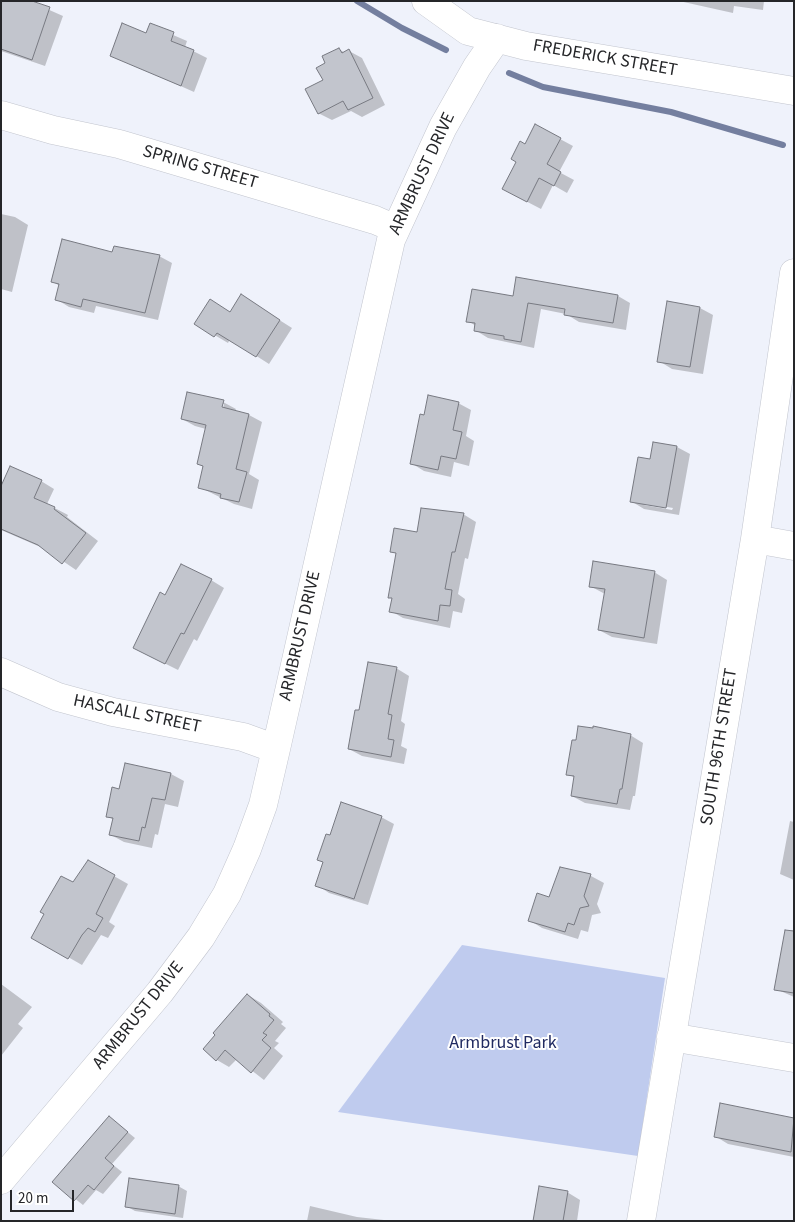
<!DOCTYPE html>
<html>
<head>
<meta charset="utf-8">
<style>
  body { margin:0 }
  #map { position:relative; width:795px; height:1222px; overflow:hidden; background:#eff2fb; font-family:"Source Sans 3",sans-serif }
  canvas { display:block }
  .frame { position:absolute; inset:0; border:2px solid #252629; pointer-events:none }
  .scale { position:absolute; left:10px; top:1190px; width:64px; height:22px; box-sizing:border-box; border:2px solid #252629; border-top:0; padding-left:6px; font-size:15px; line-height:18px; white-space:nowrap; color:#252629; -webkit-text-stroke:4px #fff; paint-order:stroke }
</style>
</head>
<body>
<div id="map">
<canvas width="795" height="1222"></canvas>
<div class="frame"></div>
<div class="scale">20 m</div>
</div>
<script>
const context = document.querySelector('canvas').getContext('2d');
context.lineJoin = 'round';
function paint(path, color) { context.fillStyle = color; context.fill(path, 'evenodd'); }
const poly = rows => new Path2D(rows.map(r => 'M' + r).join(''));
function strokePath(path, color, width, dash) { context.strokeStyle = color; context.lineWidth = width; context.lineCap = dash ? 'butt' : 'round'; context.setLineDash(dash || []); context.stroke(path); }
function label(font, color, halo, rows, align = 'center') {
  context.font = font + ' "Source Sans 3",sans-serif'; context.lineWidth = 4; context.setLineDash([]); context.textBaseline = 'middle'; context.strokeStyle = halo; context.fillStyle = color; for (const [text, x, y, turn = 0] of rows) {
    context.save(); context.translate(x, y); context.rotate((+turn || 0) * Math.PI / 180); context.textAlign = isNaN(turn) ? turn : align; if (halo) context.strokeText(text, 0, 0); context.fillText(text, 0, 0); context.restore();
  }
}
paint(poly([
  [462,945,665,978,638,1156,338,1112]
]), '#bfcbee');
paint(poly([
  [1,1,29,1,63,16,45,66,1,51],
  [679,1,764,1,763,10,734,6,733,13],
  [150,25,187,41,185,47,207,58,194,92,111,55,147,34],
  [339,49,345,53,349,51,362,58,385,105,362,117,351,111,332,120,318,113,327,64],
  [560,139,573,146,559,172,574,180,567,193,553,185,541,209,516,196,518,161,526,145],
  [1,214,15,217,28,225,12,292,1,289],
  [113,253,159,256,172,263,158,320,96,306,94,313,69,307,56,299,60,286,53,282],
  [618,296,630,303,626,330,579,322,566,314,541,309,534,348,488,338,475,330,476,326,468,321,514,297],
  [668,303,700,308,713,315,703,374,672,369,659,361],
  [254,304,292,328,269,364,230,339,228,343,196,324],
  [223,402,236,409,235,412,249,415,262,422,249,474,259,480,252,509,234,504,199,487,204,467,198,464,206,429,195,426,182,419],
  [221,404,224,404,222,414],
  [458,403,471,410,466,436,474,441,469,466,454,462,451,477,424,471,411,463,425,417],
  [654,443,677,447,690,454,679,515,644,509,631,501,651,461],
  [644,503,673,508,672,510,644,505],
  [41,481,54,489,47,504,68,515,67,517,98,541,76,570,45,549,1,530,1,489],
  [463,514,476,522,468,559,465,558,458,594,465,599,462,613,453,611,450,628,403,618,391,611,393,599,390,597,397,554,391,551,418,533],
  [654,572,667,580,657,644,612,637,599,630,605,594,590,586],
  [211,580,224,588,197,641,194,639,178,670,134,648,166,597],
  [396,668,409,676,401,721,405,724,401,746,407,749,404,764,362,756,349,749,360,712],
  [630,735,643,743,635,796,633,796,630,810,585,803,572,796,575,778,568,774],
  [171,774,184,781,178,807,165,804,158,835,155,834,152,848,124,842,111,835,114,820,107,816,120,790],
  [381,817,394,824,368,905,329,893,317,885,324,863,319,860,331,837],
  [790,821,794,822,794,880,780,874],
  [89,862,128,884,109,922,115,926,108,938,101,935,82,965,33,937],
  [561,868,591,876,604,883,597,904,601,913,592,915,588,932,581,930,578,939,542,928,529,920,550,899],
  [794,949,794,997,776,989],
  [1,984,32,1007,18,1024,23,1028,1,1056],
  [248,995,261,1003,283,1022,281,1024,286,1028,275,1041,279,1043,274,1048,283,1056,264,1080,237,1059,229,1067,217,1060],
  [109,1117,135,1138,112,1164,122,1172,103,1194,96,1190,83,1205,54,1182],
  [794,1119,794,1157,728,1144,715,1136],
  [178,1186,187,1191,183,1218,135,1211,126,1206],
  [567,1192,580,1200,577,1221,534,1221],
  [310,1206,357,1217,393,1221,307,1221]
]), '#0003');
strokePath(poly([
  [357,1,402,28,446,50],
  [509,73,543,87,671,112,783,145]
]), '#747f9f', 6);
const building = poly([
  [1,1,32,1,50,7,32,60,1,49,1,1],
  [122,23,146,33,150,23,174,32,171,41,194,50,181,86,110,56,122,23],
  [339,48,342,53,349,49,373,98,348,110,343,101,318,114,305,89,323,80,316,68,325,63,322,56,339,48],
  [535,124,561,138,547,164,561,172,554,186,539,178,527,202,502,189,516,162,511,159,520,141,525,144,535,124],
  [62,239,112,252,114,246,160,255,145,313,83,299,81,307,55,300,59,284,51,282,62,239],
  [516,277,618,295,613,323,564,315,565,309,528,303,521,342,504,339,504,336,474,331,475,323,466,322,472,289,513,296,516,277],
  [241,294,280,320,256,357,217,333,214,337,194,324,210,299,230,312,241,294],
  [667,301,700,307,690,367,657,362,667,301],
  [187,392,224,400,222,407,249,414,236,469,247,472,239,502,220,498,221,494,198,488,203,466,197,464,206,425,181,419,187,392],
  [428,395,459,402,453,430,462,432,456,459,441,456,438,470,410,464,420,414,424,415,428,395],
  [653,442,677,446,666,508,630,502,638,457,650,459,653,442],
  [10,466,42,480,34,498,55,507,54,509,86,533,62,564,38,545,1,529,1,486,10,466],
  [421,508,464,513,455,552,452,552,445,589,452,590,450,606,440,605,438,621,389,612,392,598,388,598,396,553,390,552,394,528,417,532,421,508],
  [593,561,655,571,644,638,598,630,605,589,589,587,593,561],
  [181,564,212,579,184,634,181,633,165,664,133,648,160,592,165,595,181,564],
  [368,662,397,667,388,714,392,715,388,739,394,740,391,757,348,749,355,710,359,710,368,662],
  [578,726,593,728,593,726,631,734,622,789,620,789,617,804,571,796,574,776,566,775,572,740,576,740,578,726],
  [125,763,171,773,165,800,152,798,145,828,142,827,139,841,109,835,113,818,106,817,112,787,119,789,125,763],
  [341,802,382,816,354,899,315,886,323,862,317,860,326,834,330,835,341,802],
  [88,860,115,875,96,914,103,918,95,932,88,928,82,935,68,959,31,938,44,914,40,912,61,876,73,882,88,860],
  [560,867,591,874,584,896,589,906,580,908,574,925,568,923,565,932,528,921,537,893,549,897,560,867],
  [785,930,794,931,794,993,774,990,785,930],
  [247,994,270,1014,269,1016,274,1020,263,1033,267,1035,262,1040,271,1048,251,1073,225,1050,216,1061,203,1049,215,1035,213,1033,247,994],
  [720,1103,794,1118,791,1152,714,1137,720,1103],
  [109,1116,128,1132,105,1158,114,1166,94,1190,88,1185,74,1201,52,1182,109,1116],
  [129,1178,179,1185,175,1214,125,1207,129,1178],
  [539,1186,568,1191,563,1221,533,1221,539,1186]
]);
paint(building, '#c2c5cd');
strokePath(building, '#777981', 1);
const minor = poly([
  [426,1,468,31,526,46,794,91],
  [1,115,53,130,119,144,375,220,396,229],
  [755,539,794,546],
  [1,672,58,697,113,712,243,737,276,749],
  [671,1037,794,1058],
  [1,1180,160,992,201,937,227,894,247,849,263,805,276,749,391,240,443,127,477,67,497,38],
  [641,1221,755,539,794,273]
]);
strokePath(minor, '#c2c5ce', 29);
strokePath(minor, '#fff', 28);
label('18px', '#252629', '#fff', [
  ["FREDERICK STREET",605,59,10],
  ["SPRING STREET",200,168,16],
  ["ARMBRUST DRIVE",423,174,-65],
  ["ARMBRUST DRIVE",301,636,-77],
  ["HASCALL STREET",137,715,12],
  ["SOUTH 96TH STREET",720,747,-81],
  ["ARMBRUST DRIVE",139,1016,-51]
]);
label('18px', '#1f2961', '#fff', [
  ["Armbrust Park",503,1044]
]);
</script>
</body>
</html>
